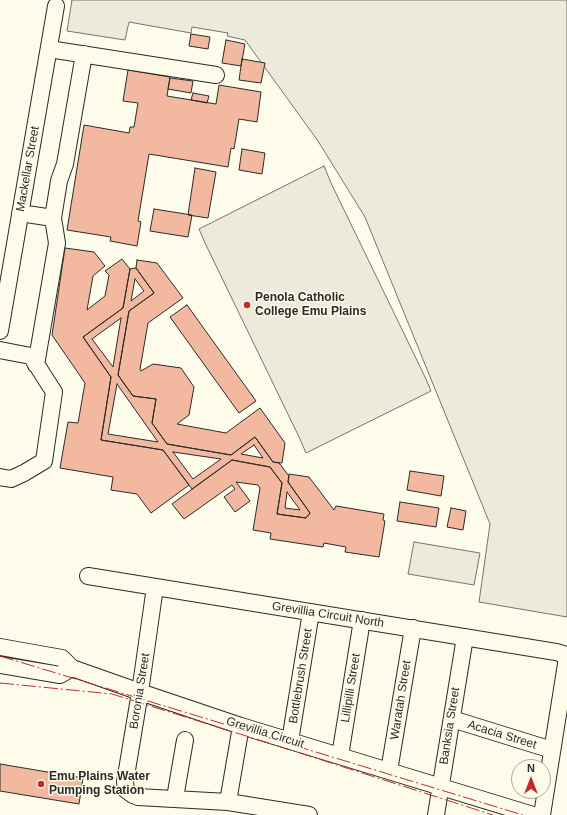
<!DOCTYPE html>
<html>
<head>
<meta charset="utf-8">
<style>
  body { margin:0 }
  #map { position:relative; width:567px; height:815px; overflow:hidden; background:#fdfbea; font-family:Arial,sans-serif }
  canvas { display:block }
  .north { position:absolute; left:511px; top:759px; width:40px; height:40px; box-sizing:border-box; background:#fdfbea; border:1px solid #a9a89e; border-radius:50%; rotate:0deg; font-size:11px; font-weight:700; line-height:16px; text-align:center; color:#2b2b2b }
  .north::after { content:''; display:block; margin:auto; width:14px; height:18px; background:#c62828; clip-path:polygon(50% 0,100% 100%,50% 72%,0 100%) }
</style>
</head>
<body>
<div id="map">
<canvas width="567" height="815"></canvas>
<div class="north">N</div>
</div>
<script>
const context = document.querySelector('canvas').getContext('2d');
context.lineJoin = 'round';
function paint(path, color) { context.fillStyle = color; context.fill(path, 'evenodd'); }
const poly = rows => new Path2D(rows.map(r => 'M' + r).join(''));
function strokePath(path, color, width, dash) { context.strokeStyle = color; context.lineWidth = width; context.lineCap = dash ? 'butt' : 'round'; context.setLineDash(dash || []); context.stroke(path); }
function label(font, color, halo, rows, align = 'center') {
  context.font = font + ' Arial,sans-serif'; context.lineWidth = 3; context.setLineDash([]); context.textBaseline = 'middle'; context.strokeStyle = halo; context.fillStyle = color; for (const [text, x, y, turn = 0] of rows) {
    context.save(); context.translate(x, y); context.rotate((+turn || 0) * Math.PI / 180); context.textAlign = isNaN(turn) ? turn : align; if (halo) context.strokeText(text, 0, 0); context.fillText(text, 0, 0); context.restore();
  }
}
const green = poly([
  [72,0,567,0,567,617,479,602,490,524,365,217,318,141,245,40,227,36,228,33,192,27,191,33,129,22,125,40,67,31,72,0],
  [324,166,331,183,426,379,431,391,306,453,300,439,205,243,199,229,324,166],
  [414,542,480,553,474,585,408,574,414,542]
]);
paint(green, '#ecebdb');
strokePath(green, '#74746e', 1);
const building = poly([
  [191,34,210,37,208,49,189,46,191,34],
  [226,40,245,44,241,66,222,63,226,40],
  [242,59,265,63,261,83,239,80,242,59],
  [128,70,170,77,167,96,216,104,219,85,261,92,257,122,239,119,234,149,231,148,228,167,149,154,138,221,141,222,137,246,110,241,111,237,67,230,84,125,129,133,130,127,134,127,138,103,123,101,128,70],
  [170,78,193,81,191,93,168,89,170,78],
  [193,93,209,96,207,103,191,100,193,93],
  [242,149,265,153,262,174,239,170,242,149],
  [195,168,216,172,208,218,188,215,195,168],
  [154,209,192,215,188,237,150,231,154,209],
  [65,248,94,252,105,266,93,276,87,310,105,296,109,275,105,271,122,259,130,269,123,308,83,337,111,377,101,440,163,450,189,485,151,513,137,494,111,490,113,477,60,468,68,422,78,423,85,383,52,335,65,248],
  [137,260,157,263,183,298,148,323,140,369,141,371,153,364,181,368,194,387,189,415,177,424,226,433,260,408,285,443,282,463,273,462,255,437,231,455,167,444,152,423,156,399,133,396,118,375,129,311,154,293,136,268,137,260],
  [136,268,154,293,129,311,118,375,133,396,156,399,152,423,167,444,231,455,255,437,273,462,279,463,289,476,288,482,310,513,306,518,277,514,282,483,270,467,232,460,192,489,163,450,101,440,111,377,83,337,123,308,130,269,136,268],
  [135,279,144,291,131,301,135,279],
  [121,318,113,367,92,339,121,318],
  [117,384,158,442,108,434,117,384],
  [254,445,263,458,241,454,254,445],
  [173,452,221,459,193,479,173,452],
  [287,492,300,510,285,508,287,492],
  [187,305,256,401,239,413,170,317,187,305],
  [232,460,270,467,282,483,277,514,306,518,310,513,288,482,289,474,309,477,334,510,336,506,384,514,383,520,385,521,379,557,345,552,346,547,324,543,323,547,270,539,271,533,253,530,260,488,258,485,236,482,250,501,235,512,224,497,235,489,232,485,184,519,172,504,232,460],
  [410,471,444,476,441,496,407,490,410,471],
  [400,502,439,508,436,527,397,521,400,502],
  [451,508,466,511,463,530,447,527,451,508],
  [0,764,83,778,79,804,0,791,0,764]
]);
paint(building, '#f2b8a0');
strokePath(building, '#2b2b2b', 1);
const minor = poly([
  [49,49,216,75],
  [20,213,53,218,59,181,65,164,84,54],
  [0,331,56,6],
  [0,350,31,356,54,392,44,461,24,473,11,479,0,477],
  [36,365,57,243,53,218],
  [88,576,556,652,563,654,566,657,566,664,542,815],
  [155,587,140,692,125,782,126,790,133,795,138,797,228,802,309,815],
  [0,647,62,658,72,668,140,692,241,726,533,815],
  [0,665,60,675,72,668],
  [452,719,552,750],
  [290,741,311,612],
  [340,756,362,620],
  [389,771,413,628],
  [175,798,185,740],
  [228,802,241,726],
  [436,815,465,637]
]);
strokePath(minor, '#2b2b2b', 18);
strokePath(minor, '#fdfbea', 16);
strokePath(poly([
  [0,656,523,815],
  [0,683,112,694,275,745,493,815]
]), '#c62828', 1, [14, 3, 2, 3]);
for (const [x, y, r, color] of [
  [247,305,4,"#c62828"],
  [41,784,4,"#c62828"]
]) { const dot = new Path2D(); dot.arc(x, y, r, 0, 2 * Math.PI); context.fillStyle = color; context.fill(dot); strokePath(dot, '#fdfbea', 1.5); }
label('12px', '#2b2b2b', '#fdfbea', [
  ["Mackellar Street",28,169,-80],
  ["Grevillia Circuit North",328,615,9],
  ["Bottlebrush Street",301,676,-81],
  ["Lillipilli Street",351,688,-81],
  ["Boronia Street",140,691,-81],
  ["Waratah Street",401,700,-81],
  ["Banksia Street",450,726,-81],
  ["Grevillia Circuit",265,733,17],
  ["Acacia Street",502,735,17]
]);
label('bold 12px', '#2b2b2b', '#fdfbea', [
  ["Penola Catholic",255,298],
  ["College Emu Plains",255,312],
  ["Emu Plains Water",49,777],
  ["Pumping Station",49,791]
], 'left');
</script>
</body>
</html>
